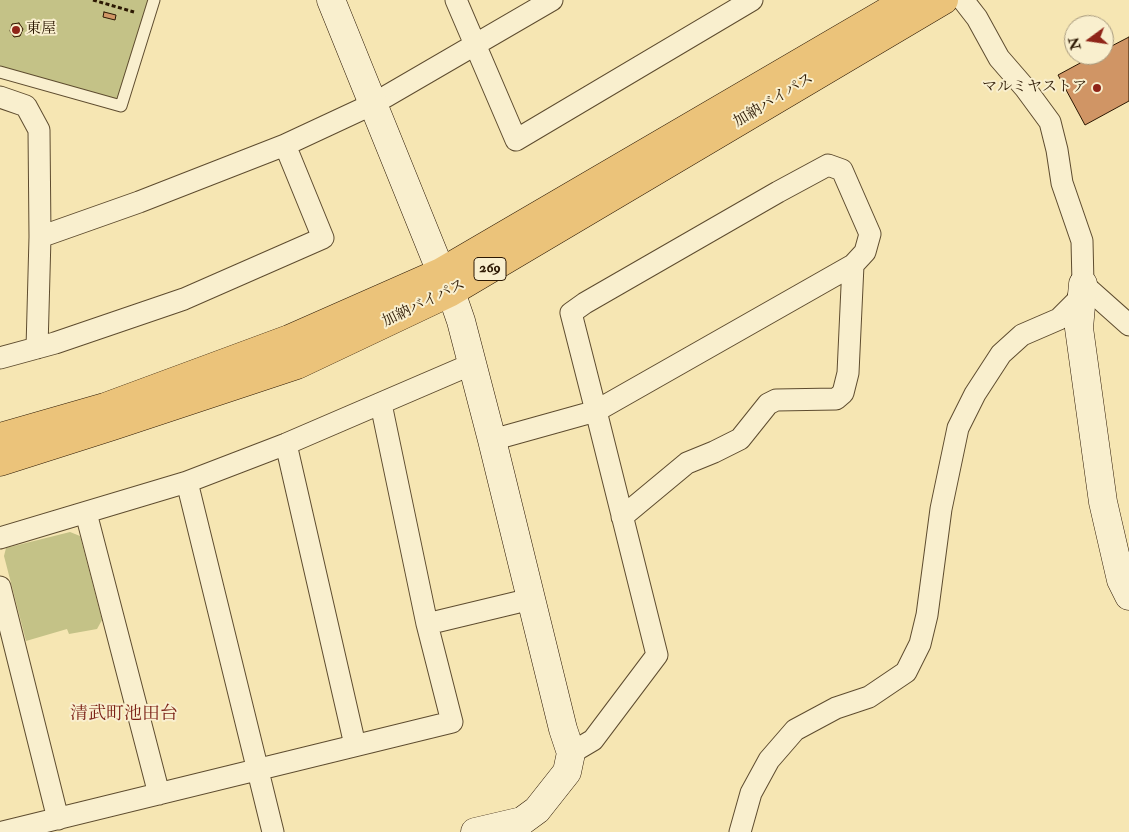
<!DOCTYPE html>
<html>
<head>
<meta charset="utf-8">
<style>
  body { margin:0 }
  #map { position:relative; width:1129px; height:832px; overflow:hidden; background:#f6e6b3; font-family:"IM FELL Double Pica",serif }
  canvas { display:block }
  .north { position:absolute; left:1064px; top:15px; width:50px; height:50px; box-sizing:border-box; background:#f9efce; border:1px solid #a7997d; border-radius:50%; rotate:256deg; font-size:14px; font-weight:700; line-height:20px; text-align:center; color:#2c1803 }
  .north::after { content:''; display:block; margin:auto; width:18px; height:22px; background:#8f2418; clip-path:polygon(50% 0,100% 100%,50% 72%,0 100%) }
</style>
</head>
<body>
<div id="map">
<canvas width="1129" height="832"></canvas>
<div class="north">N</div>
</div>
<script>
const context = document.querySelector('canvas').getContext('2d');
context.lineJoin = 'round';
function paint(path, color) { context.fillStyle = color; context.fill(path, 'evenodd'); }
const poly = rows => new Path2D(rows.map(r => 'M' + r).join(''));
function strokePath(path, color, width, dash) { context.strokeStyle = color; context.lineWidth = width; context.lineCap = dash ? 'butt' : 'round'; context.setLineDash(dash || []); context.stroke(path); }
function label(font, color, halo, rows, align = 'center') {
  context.font = font + ' "IM FELL Double Pica","Noto Serif JP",serif'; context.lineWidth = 4; context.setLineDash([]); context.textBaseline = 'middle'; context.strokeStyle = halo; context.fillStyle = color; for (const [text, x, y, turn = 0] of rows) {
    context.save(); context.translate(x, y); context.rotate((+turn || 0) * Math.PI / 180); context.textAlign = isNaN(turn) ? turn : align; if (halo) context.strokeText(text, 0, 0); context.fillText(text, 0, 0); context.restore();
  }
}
paint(poly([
  [0,0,154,0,121,106,0,72],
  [70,532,80,536,102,620,97,629,69,634,67,629,26,641,4,556,6,548]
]), '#c4c287');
const building = poly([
  [104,12,116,15,115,20,103,17,104,12],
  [19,23,23,29,20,36,14,37,10,31,12,24,19,23],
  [1129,37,1129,101,1085,125,1058,75,1095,55,1104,55,1104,50,1129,37]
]);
paint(building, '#d09565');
strokePath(building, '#2c1803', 1);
const lane = poly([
  [0,72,121,106,154,0]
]);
const street = poly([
  [456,0,516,140,752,0],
  [0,97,26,106,39,130,40,237,37,348],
  [40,237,139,202,285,145,373,104,552,0],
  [1083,284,1129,325],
  [0,358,55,343,184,299,323,238,285,145],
  [492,440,596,411,853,265,865,252,870,234,842,170,828,165,778,192,585,303,571,313,596,411,657,655,593,740,571,753],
  [286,444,355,745],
  [187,482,273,832],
  [86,513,159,794],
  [622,517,687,463,714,452,740,439,768,404,776,400,836,399,843,393,848,373,853,265],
  [0,538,187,482,286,444,472,364],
  [0,587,58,819],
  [427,624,531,599],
  [3,832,452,722,427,624,381,404],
  [740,832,751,793,769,760,795,730,836,708,869,697,906,672,920,644,927,615,941,509,958,428,975,394,1001,354,1022,335,1059,319,1077,301,1083,284,1082,241,1062,183,1057,150,1050,122,1025,88,999,58,977,18,963,0]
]);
const secondary = poly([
  [331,0,441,272,451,292,461,321,492,440,563,729,571,753,567,772,537,810,522,821,475,832],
  [1083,284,1079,328,1103,502,1121,580,1129,596]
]);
const highway = poly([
  [0,437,105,407,289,339,441,272,907,0],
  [0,462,113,426,297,365,451,292,944,0]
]);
strokePath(lane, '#5e4c2f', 13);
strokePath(street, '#5e4c2f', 23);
strokePath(secondary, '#2c1803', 29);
strokePath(highway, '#2c1803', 29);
strokePath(poly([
  [93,0,134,12]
]), '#2c1803', 3, [4, 2.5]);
strokePath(lane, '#f9efce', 11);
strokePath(street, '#f9efce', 21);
strokePath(secondary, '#f9efce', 28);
strokePath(highway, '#ebc37a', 28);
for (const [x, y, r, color] of [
  [16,30,5,"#8f2418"],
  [1097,88,5,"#8f2418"]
]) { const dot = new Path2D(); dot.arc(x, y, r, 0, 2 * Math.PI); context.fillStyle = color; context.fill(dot); strokePath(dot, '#f9efce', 2); }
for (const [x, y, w] of [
  [490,269,32]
]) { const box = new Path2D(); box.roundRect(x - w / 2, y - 11.5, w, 23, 4); context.fillStyle = '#f9efce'; context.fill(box); strokePath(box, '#2c1803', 1); }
label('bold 14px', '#2c1803', null, [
  ["269",490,269]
]);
label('15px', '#2c1803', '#f9efce', [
  ["東屋",26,30],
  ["マルミヤストア",1087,88,"right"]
], 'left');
label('15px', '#2c1803', '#f9efce', [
  ["加納バイパス",774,101,-31],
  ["加納バイパス",424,304,-26]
]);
label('18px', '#7a1f14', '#f9efce', [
  ["清武町池田台",124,715]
]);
</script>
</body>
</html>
